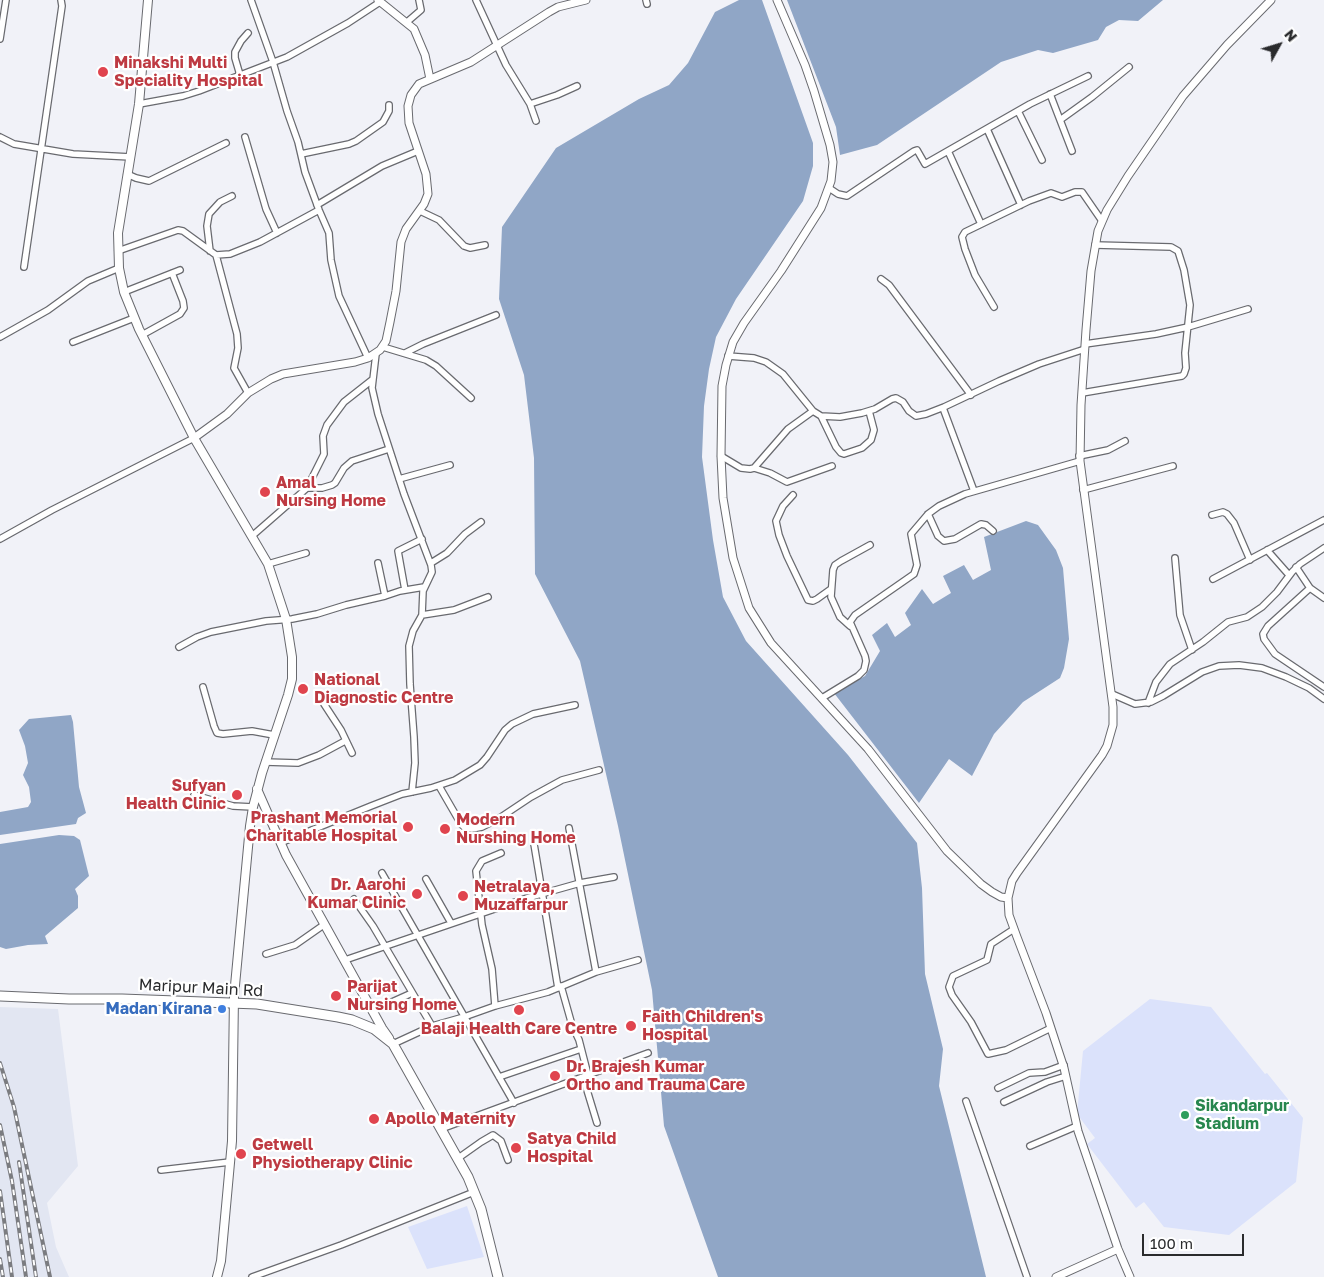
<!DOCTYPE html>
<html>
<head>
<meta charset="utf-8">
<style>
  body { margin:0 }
  #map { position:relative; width:1324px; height:1277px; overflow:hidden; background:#f1f2f8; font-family:"Golos Text",sans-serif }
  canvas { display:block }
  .north { position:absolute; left:1254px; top:20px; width:50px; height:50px; -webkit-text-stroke:4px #fff; paint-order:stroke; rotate:51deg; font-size:14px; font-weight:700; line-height:20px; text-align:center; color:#2a2b2d }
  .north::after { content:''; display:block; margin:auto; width:18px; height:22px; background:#2a2b2d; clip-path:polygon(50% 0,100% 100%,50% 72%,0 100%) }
  .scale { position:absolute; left:1142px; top:1234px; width:102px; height:22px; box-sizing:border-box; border:2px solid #2a2b2d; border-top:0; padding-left:6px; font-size:15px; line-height:18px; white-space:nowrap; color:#2a2b2d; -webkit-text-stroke:4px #fff; paint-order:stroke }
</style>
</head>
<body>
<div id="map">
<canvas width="1324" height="1277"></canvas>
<div class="north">N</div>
<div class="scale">100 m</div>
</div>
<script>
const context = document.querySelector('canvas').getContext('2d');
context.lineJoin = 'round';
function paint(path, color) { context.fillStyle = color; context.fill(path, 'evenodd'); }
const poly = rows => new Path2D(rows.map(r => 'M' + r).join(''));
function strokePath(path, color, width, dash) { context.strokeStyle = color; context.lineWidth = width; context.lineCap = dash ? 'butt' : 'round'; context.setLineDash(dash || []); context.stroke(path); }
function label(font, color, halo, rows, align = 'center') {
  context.font = font + ' "Golos Text",sans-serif'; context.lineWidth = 4.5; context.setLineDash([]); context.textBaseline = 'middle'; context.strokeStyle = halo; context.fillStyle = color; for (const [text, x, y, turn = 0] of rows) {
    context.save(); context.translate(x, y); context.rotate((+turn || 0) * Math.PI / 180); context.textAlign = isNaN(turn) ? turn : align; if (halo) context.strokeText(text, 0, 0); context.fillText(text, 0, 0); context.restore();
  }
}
paint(poly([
  [0,1007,58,1009,78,1166,47,1203,56,1247,69,1277,0,1277]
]), '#e2e6f2');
paint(poly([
  [1150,999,1211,1007,1265,1074,1267,1073,1303,1118,1296,1182,1229,1235,1164,1227,1144,1202,1136,1208,1087,1144,1095,1138,1077,1114,1083,1051],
  [467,1206,484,1257,427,1269,408,1227]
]), '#dbe2fb');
paint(poly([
  [739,0,762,0,813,143,813,166,803,201,736,299,716,337,709,369,704,406,702,457,713,540,723,597,746,641,848,755,917,843,922,888,925,974,943,1049,939,1086,986,1277,718,1277,664,1126,652,990,618,826,580,661,535,574,534,458,524,375,499,299,502,227,556,148,639,99,669,85,688,63,715,12],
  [787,0,1163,0,1138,21,1119,20,1106,27,1098,40,1053,53,1038,50,1001,62,877,145,840,155,836,127],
  [1026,521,1038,525,1056,550,1063,568,1069,639,1064,668,1060,678,1023,702,994,734,972,776,949,759,919,803,834,693,865,676,880,651,872,635,887,623,895,637,911,625,905,613,922,589,933,604,951,593,943,576,964,565,973,580,991,570,984,537],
  [71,715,73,722,79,787,86,813,78,818,76,824,0,835,0,812,28,807,31,802,29,787,23,775,28,763,25,746,19,730,29,719],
  [59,835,74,836,80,840,89,876,75,889,78,896,78,908,45,936,48,944,28,945,6,949,0,947,0,844]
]), '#90a6c6');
const minor = poly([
  [251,0,273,62,287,111,298,142,305,172,319,210,329,233,331,260,339,296,368,358],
  [476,0,506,65,530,104,536,121],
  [646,0,647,4],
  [407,22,421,10,419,0],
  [0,39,6,0],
  [240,75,235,58,235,52,241,41,248,33],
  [1050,94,1072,151],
  [139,104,183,96,199,91,287,57,348,23,380,2],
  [530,104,557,95,577,86],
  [1018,111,1042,160],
  [1060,120,1092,97,1129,67],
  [987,129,1021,205],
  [0,137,14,144,73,154,131,157],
  [245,137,266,209,277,233],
  [948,151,981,224],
  [301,154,349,144,356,141,383,122,389,111,389,105],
  [127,174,136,178,149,181,226,143],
  [829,188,838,194,847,196,914,151,917,150,925,164,1030,104,1088,76],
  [317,205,382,166,418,151],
  [420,211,439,220,464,246,470,248,485,245],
  [118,251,178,230,183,231,216,255,230,254,260,242,319,210],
  [210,251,207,226,209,214,220,202,232,196],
  [216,255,237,334,238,348,234,368,248,393],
  [24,267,62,6,61,0],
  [881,279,889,285,971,395],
  [124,292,180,270],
  [994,307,975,275,965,249,962,237,965,232,1029,201,1051,193,1062,197,1075,192,1082,192,1102,221],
  [142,335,180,314,184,308,183,301,172,273],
  [0,337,48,310,88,281,119,268],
  [73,342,134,318],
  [1085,344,1156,334,1188,327,1248,309],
  [383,347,426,360,436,366,471,398],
  [405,353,423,344,496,315],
  [376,354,372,388,378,414,404,494,431,565,432,572,423,591,422,615,413,631,409,646,410,684,414,737,415,763,412,792],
  [728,356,754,358,766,362,783,374,813,411,821,416,840,417,862,413,875,409,892,399,896,398,903,402,909,411,916,416,926,414,944,407,999,381,1039,364,1085,349],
  [1082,393,1182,376,1184,374,1186,368,1185,353,1190,305,1184,270,1178,251,1171,247,1095,245],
  [943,408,974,491],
  [821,416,836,447,841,453,844,454,862,448,871,440,874,430,869,411],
  [721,456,741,468,750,469,754,468,788,429,813,411],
  [1079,456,1108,450,1125,441],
  [754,468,770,473,787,482,832,466],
  [399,479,450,465],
  [307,488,322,488,332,485,335,483,344,468,352,461,389,449],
  [1083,490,1173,466],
  [793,495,783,506,776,521,779,535,787,556,808,600,813,601,817,599,831,589],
  [928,514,938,536,944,541,955,539,981,524,986,525,993,531],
  [1212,515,1223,512,1227,514,1234,523,1250,560],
  [252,536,307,488,324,454,323,436,327,425,344,402,372,380],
  [0,539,52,510,194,438],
  [1267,550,1289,575],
  [1175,558,1180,615,1192,650],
  [378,563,385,596],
  [431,563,447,553,465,534,481,522],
  [268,564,306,553],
  [1296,567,1310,588,1324,598],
  [1213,579,1324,520],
  [1310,588,1268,626,1263,634,1264,639,1275,654,1324,687],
  [405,590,398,551,422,539],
  [422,615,454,610,488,597],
  [850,626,840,617,831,597,833,570,835,565,841,561,870,545],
  [179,647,197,637,211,632,266,621,292,619,317,614,346,605,385,596,400,591,424,587],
  [203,687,214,726,217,733,223,734,252,731,274,735],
  [1112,694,1135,704,1151,702,1163,696,1202,672,1219,666,1239,665,1262,668,1286,677,1309,688,1324,699],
  [822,698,858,676,864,670,866,661,865,656,850,622,855,615,914,574,917,565,911,534,928,514,939,506,965,494,1080,461],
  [1148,703,1156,682,1170,664,1203,642,1228,622,1247,617,1262,607,1277,592,1292,572,1300,564,1324,548],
  [324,704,341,730,352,753],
  [265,762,298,763,319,755,345,741],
  [439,786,461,824,464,827,472,829,482,827,498,819,531,797,562,780,599,770],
  [194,795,233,806,253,807],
  [569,828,596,972],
  [280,843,371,806,402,794,431,788,455,780,480,765,487,757,505,730,512,724,533,714,575,705],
  [534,844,558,988],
  [382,873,514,1103],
  [426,879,451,923],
  [354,899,373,926,432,1026],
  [1014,929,991,944,987,960,953,976,949,987,952,995,971,1022,988,1054,1006,1050,1051,1028],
  [266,954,295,945,325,924],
  [345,960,527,898,580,883,614,877],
  [561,986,572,1025,579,1040,588,1075],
  [495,1006,492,969,482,925,476,871,482,861,501,853],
  [372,1011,412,993],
  [393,1044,432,1026,464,1017,495,1006,548,992,596,972,638,960],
  [499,1077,581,1049],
  [583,1077,597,1123],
  [998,1088,1029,1073,1045,1072,1064,1065],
  [966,1101,1027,1277],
  [1004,1102,1047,1082,1066,1076],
  [441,1129,648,1053],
  [1030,1146,1077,1126],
  [457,1159,481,1142,493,1135,501,1141,508,1160],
  [161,1170,230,1162],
  [252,1277,341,1245,474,1192]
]);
const tertiary = poly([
  [378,0,414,29,425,55,430,79],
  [777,0,805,65,814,91,830,145,833,162,831,181,821,208,781,271,744,323,733,342,726,365,722,386,721,456,723,498,733,558,749,608,771,643,868,749,947,851,981,884,992,892,1001,897,1008,898],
  [194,438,227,414,248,393,271,379,283,374,355,362,368,358,380,350,386,341,390,322,396,291,401,242,406,229,424,204,428,194,426,174,409,123,408,106,411,95,419,84,471,62,549,12,558,7,586,0],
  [1056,1277,1118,1249],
  [1130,1277,1118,1249,1078,1131,1064,1068,1046,1013,1017,937,1009,915,1008,898,1012,881,1017,873,1102,755,1107,746,1113,725,1113,707,1080,461,1081,405,1086,330,1091,271,1098,231,1107,210,1128,176,1183,96,1227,45,1271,0]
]);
const secondary = poly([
  [148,0,139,104,118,233,119,268,124,292,139,329,194,438,268,564,286,619,292,657,292,679,288,695,262,773,253,807,250,826,234,996,232,1141,221,1261,217,1277],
  [257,789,286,855,382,1028,389,1038]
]);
const primary = poly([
  [0,996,69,999,122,999,257,1004,338,1017,352,1020,374,1029,393,1044,468,1177,481,1209,498,1277]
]);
strokePath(minor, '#696a6f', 8);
strokePath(tertiary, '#696a6f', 9);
strokePath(secondary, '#696a6f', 10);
strokePath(primary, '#696a6f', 11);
strokePath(minor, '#fff', 5.5);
strokePath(tertiary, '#fff', 7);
strokePath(secondary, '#fff', 8);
strokePath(primary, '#fff', 9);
const rail = poly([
  [0,1063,14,1107,50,1277],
  [0,1125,12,1181,26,1277],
  [19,1162,36,1277],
  [0,1191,12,1277],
  [0,1259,3,1277]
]);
strokePath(rail, '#7b7c80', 4);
strokePath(rail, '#fff', 2, [5.5]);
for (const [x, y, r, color] of [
  [103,72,6,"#e0444e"],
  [265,492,6,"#e0444e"],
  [303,689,6,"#e0444e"],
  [237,795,6,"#e0444e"],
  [408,827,6,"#e0444e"],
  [445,829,6,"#e0444e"],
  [417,894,6,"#e0444e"],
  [463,896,6,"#e0444e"],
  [336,996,6,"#e0444e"],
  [222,1009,5,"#3f7fe0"],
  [519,1010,6,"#e0444e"],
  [631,1026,6,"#e0444e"],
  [555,1076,6,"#e0444e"],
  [1185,1115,5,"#2e9e5b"],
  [374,1119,6,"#e0444e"],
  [516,1148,6,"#e0444e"],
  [241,1154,6,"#e0444e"]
]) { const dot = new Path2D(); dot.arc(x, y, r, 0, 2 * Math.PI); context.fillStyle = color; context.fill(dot); strokePath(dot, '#fff', 2); }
label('bold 16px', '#be3a42', '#fff', [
  ["Minakshi Multi",114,63],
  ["Speciality Hospital",114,81],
  ["Amal",276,483],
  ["Nursing Home",276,501],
  ["National",314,680],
  ["Diagnostic Centre",314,698],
  ["Sufyan",226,786,"right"],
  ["Health Clinic",226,804,"right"],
  ["Prashant Memorial",397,818,"right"],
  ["Charitable Hospital",397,836,"right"],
  ["Modern",456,820],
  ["Nurshing Home",456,838],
  ["Dr. Aarohi",406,885,"right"],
  ["Kumar Clinic",406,903,"right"],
  ["Netralaya,",474,887],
  ["Muzaffarpur",474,905],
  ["Parijat",347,987],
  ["Nursing Home",347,1005],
  ["Faith Children's",642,1017],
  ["Hospital",642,1035],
  ["Balaji Health Care Centre",519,1029,"center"],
  ["Dr. Brajesh Kumar",566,1067],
  ["Ortho and Trauma Care",566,1085],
  ["Apollo Maternity",385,1119],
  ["Satya Child",527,1139],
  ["Hospital",527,1157],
  ["Getwell",252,1145],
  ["Physiotherapy Clinic",252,1163]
], 'left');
label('16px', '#2a2b2d', '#fff', [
  ["Maripur Main Rd",201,988,3]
]);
label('bold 16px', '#366cbe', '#fff', [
  ["Madan Kirana",212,1009]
], 'right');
label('bold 16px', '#27864d', '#fff', [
  ["Sikandarpur",1195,1106],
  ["Stadium",1195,1124]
], 'left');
</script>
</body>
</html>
